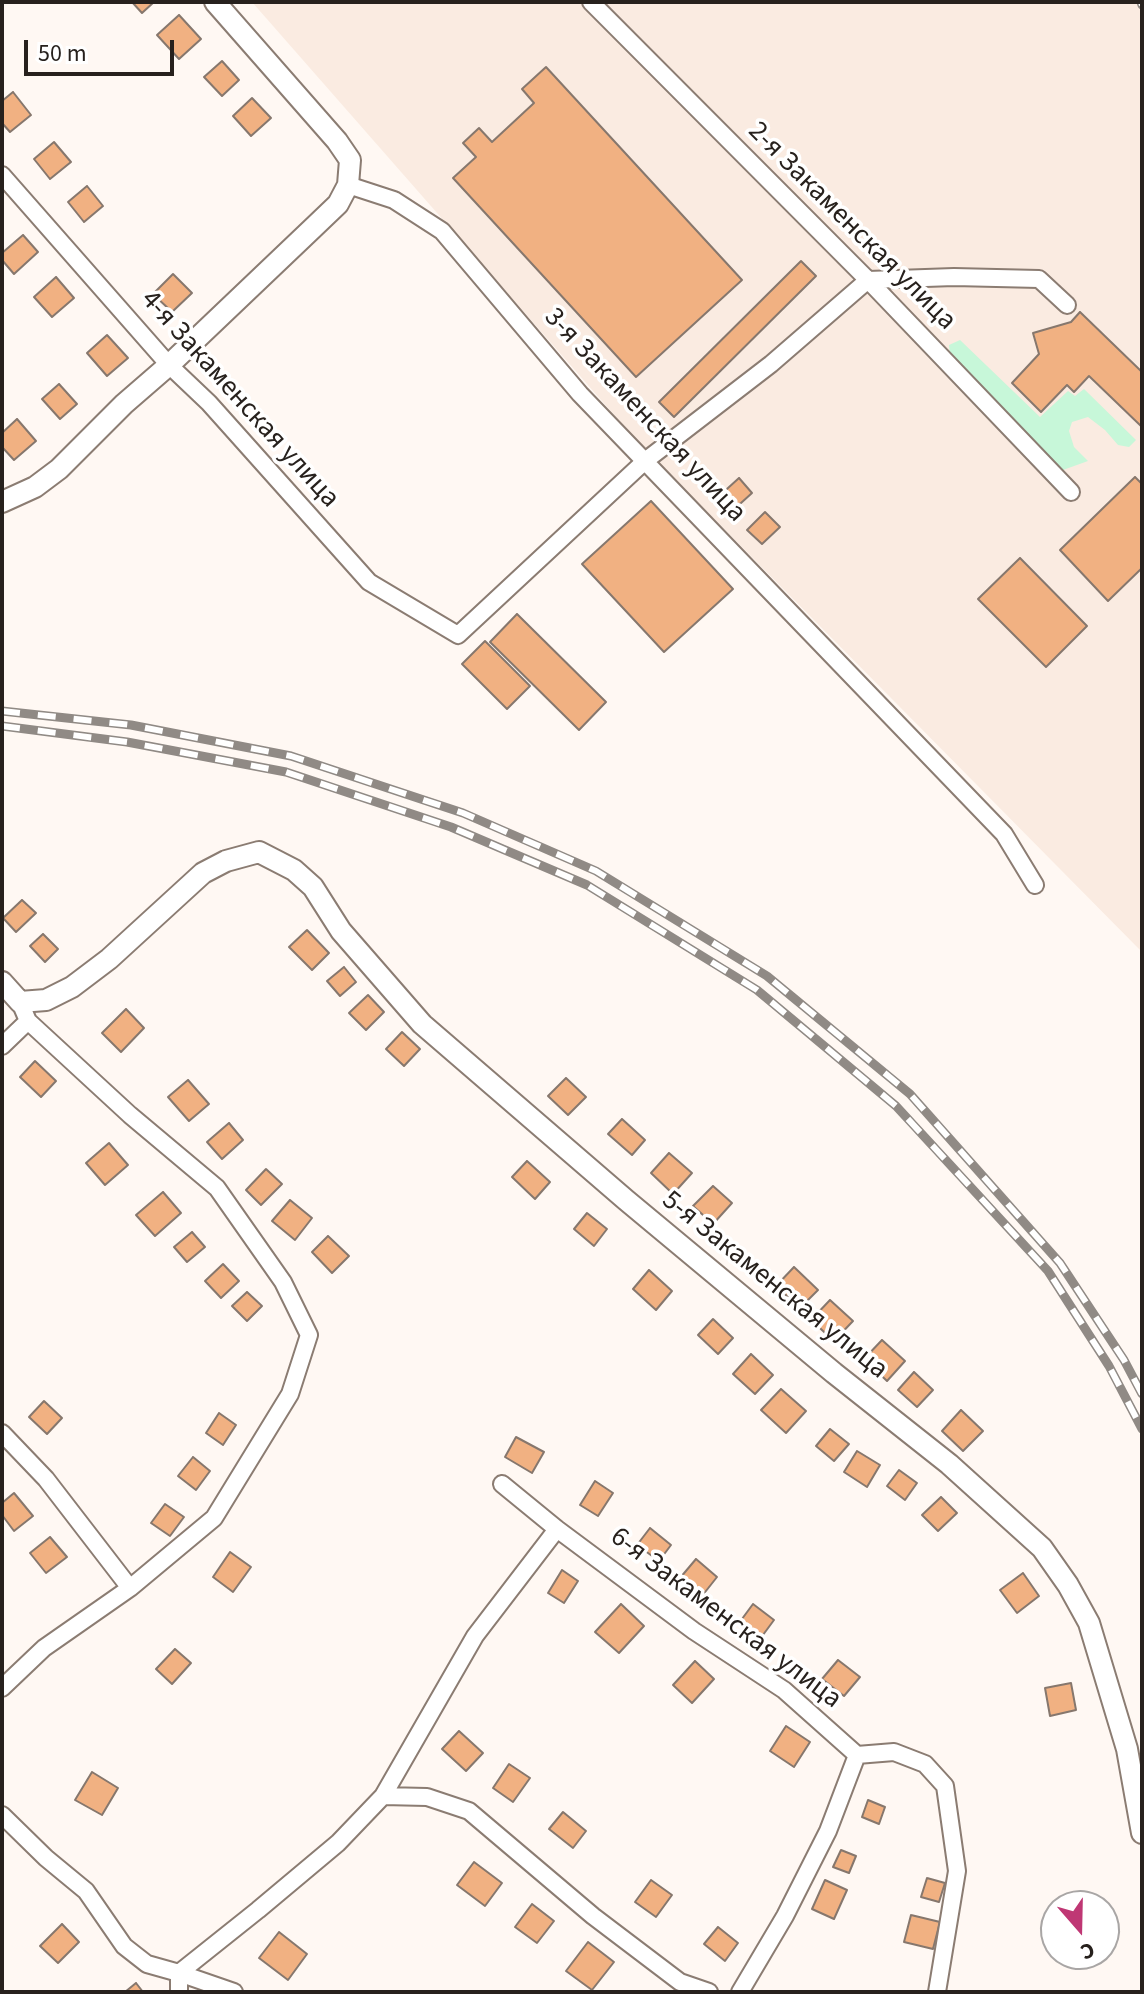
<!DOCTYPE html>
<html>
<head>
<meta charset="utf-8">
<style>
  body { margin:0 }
  #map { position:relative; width:1144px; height:1994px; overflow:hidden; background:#fff8f3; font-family:"Source Sans 3",sans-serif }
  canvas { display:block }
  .frame { position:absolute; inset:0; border:4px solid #27211d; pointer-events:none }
  .north { position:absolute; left:1040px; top:1890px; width:80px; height:80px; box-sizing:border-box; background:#fff; border:2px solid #a9a6a5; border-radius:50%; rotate:160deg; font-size:22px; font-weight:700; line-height:32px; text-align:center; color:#27211d }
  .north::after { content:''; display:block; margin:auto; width:28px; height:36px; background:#bf3774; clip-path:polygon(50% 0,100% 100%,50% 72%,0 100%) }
  .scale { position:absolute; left:24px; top:40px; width:150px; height:36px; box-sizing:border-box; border:4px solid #27211d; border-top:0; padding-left:10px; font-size:24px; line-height:28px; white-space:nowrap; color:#27211d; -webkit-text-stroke:6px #fff; paint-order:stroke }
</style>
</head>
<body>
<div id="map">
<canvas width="1144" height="1994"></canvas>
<div class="frame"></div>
<div class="north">С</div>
<div class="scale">50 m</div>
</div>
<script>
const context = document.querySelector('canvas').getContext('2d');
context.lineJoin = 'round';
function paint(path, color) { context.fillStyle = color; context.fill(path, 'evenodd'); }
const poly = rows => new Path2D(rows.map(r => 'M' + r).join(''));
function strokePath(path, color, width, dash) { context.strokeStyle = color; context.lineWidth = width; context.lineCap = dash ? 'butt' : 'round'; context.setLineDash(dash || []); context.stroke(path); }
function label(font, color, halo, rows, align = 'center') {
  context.font = font + ' "Source Sans 3",sans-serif'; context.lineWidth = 7; context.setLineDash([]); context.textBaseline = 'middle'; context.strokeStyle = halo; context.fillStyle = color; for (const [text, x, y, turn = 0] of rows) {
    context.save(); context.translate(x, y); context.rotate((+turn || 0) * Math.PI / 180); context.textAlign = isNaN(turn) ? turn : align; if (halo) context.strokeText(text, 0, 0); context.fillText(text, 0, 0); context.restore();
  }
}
paint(poly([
  [252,2,1142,2,1142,952,637,441]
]), '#faebe1');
paint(poly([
  [960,340,1040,417,1068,391,1075,396,1084,389,1136,440,1129,447,1118,445,1105,430,1088,417,1072,422,1069,431,1074,447,1088,461,1063,470,950,355,949,345]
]), '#c7f7d9');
const building = poly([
  [132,2,154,2,142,13,132,2],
  [179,15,201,39,179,59,157,35,179,15],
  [222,61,239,80,222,96,204,77,222,61],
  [546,67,742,280,636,377,453,178,476,157,463,143,479,128,492,142,534,103,522,89,546,67],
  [13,92,31,115,10,132,2,123,2,101,13,92],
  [252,98,271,118,251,136,233,116,252,98],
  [54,142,71,162,50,179,34,159,54,142],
  [87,186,103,206,84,222,68,202,87,186],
  [23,235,38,252,14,274,2,260,2,253,23,235],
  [801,261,816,276,674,417,659,402,801,261],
  [173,274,192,293,172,312,153,294,173,274],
  [56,277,74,298,52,317,34,297,56,277],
  [1080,312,1142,372,1142,427,1089,376,1074,392,1067,385,1041,412,1012,383,1039,354,1033,333,1071,322,1080,312],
  [107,335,128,358,107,376,87,353,107,335],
  [59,384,77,404,60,419,42,399,59,384],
  [17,419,36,441,14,460,2,447,2,433,17,419],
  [1135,477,1142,484,1142,568,1108,601,1060,550,1135,477],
  [739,478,752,493,730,513,717,498,739,478],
  [651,501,733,589,664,652,582,564,651,501],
  [765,512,780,527,762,544,747,530,765,512],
  [1020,558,1087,626,1046,667,978,599,1020,558],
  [517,614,606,702,579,730,490,642,517,614],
  [485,641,530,686,507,709,462,664,485,641],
  [22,900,36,913,16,932,3,918,22,900],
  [307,930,329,953,312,970,289,947,307,930],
  [43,934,58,949,45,962,30,946,43,934],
  [344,967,356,982,340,996,327,981,344,967],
  [368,995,384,1012,366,1030,349,1013,368,995],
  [126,1009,144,1028,121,1052,102,1033,126,1009],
  [402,1032,420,1049,404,1066,386,1049,402,1032],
  [35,1061,56,1081,41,1097,20,1077,35,1061],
  [566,1078,586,1097,568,1115,548,1096,566,1078],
  [188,1080,209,1104,189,1121,168,1097,188,1080],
  [622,1119,645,1140,632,1155,608,1134,622,1119],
  [229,1123,243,1140,222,1159,207,1142,229,1123],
  [109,1143,128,1165,105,1185,86,1163,109,1143],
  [669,1153,692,1173,673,1194,651,1173,669,1153],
  [527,1161,550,1182,535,1199,512,1177,527,1161],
  [266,1169,282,1184,261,1205,246,1190,266,1169],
  [713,1186,732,1203,713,1224,693,1206,713,1186],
  [163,1192,181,1213,155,1236,136,1215,163,1192],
  [290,1200,312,1218,295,1240,272,1221,290,1200],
  [587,1213,607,1229,594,1246,574,1229,587,1213],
  [192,1232,205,1247,187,1262,174,1247,192,1232],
  [328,1236,349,1256,332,1273,312,1252,328,1236],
  [223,1264,239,1281,221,1298,205,1281,223,1264],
  [794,1267,818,1290,800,1308,776,1286,794,1267],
  [649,1270,672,1291,656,1310,633,1289,649,1270],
  [247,1292,262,1306,247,1321,232,1306,247,1292],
  [830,1300,853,1321,834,1341,811,1320,830,1300],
  [713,1319,733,1338,718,1354,698,1335,713,1319],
  [882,1340,905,1361,887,1381,864,1359,882,1340],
  [751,1354,773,1375,755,1394,733,1374,751,1354],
  [914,1372,933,1390,917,1407,898,1390,914,1372],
  [781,1389,806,1411,786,1433,761,1410,781,1389],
  [44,1401,62,1418,47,1434,29,1417,44,1401],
  [961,1410,983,1431,963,1451,942,1431,961,1410],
  [219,1413,236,1425,223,1445,206,1433,219,1413],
  [830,1429,849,1444,834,1461,816,1446,830,1429],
  [516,1437,544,1452,532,1473,505,1457,516,1437],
  [857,1451,880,1465,867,1487,844,1472,857,1451],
  [193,1457,210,1471,196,1490,178,1476,193,1457],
  [899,1470,917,1483,905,1500,887,1486,899,1470],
  [595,1481,613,1493,598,1516,580,1505,595,1481],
  [14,1493,33,1516,14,1531,2,1515,2,1503,14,1493],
  [941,1497,957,1513,938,1531,922,1515,941,1497],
  [165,1504,184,1517,170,1536,151,1523,165,1504],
  [650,1528,671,1545,659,1561,637,1545,650,1528],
  [50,1537,67,1557,46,1573,30,1553,50,1537],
  [230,1552,251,1567,233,1592,213,1577,230,1552],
  [696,1559,717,1577,702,1596,680,1578,696,1559],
  [562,1570,578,1581,564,1603,548,1593,562,1570],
  [1023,1573,1039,1596,1017,1613,1000,1590,1023,1573],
  [621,1604,644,1626,619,1653,595,1632,621,1604],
  [753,1604,774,1620,760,1639,739,1623,753,1604],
  [175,1649,191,1663,172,1684,156,1669,175,1649],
  [838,1660,860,1677,844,1696,822,1679,838,1660],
  [695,1661,714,1679,692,1703,673,1685,695,1661],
  [1071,1683,1076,1710,1050,1716,1045,1688,1071,1683],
  [786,1726,810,1742,794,1767,770,1751,786,1726],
  [459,1731,483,1753,466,1771,442,1749,459,1731],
  [509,1764,530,1778,513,1802,493,1788,509,1764],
  [92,1772,118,1788,102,1815,75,1800,92,1772],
  [868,1800,885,1807,879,1824,862,1817,868,1800],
  [563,1812,586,1831,573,1848,549,1829,563,1812],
  [841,1850,856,1856,849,1873,833,1867,841,1850],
  [474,1862,502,1883,485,1906,457,1885,474,1862],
  [927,1878,945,1883,939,1902,921,1897,927,1878],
  [651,1880,672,1895,656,1917,635,1902,651,1880],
  [825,1880,847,1890,834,1919,812,1909,825,1880],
  [532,1904,554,1921,537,1943,515,1927,532,1904],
  [911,1915,940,1922,933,1949,904,1942,911,1915],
  [62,1924,79,1942,58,1963,40,1946,62,1924],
  [718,1927,738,1943,725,1961,704,1944,718,1927],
  [279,1932,307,1954,288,1980,259,1958,279,1932],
  [588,1942,614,1962,592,1990,566,1971,588,1942],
  [136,1983,143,1992,125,1992,136,1983]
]);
paint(building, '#f1b182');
strokePath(building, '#86776d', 2);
const minor = poly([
  [591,2,868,280,1071,492],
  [2,175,169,365,209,403,369,582,458,635,645,461,771,364,868,280,954,277,1039,279,1067,305],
  [348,185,394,200,442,231,580,394,1004,834,1035,885],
  [2,1046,28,1021],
  [2,1433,46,1479,130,1588],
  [502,1484,557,1529,694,1631,784,1690,857,1755,828,1831,785,1916,740,1992],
  [2,1688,44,1648,130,1588,214,1518,290,1394,309,1335,283,1282,217,1188,130,1115,28,1021,20,1002],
  [857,1755,894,1752,925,1764,945,1786,957,1871,937,1992],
  [383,1796,427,1797,469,1811,593,1916,680,1982,709,1992],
  [2,1815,46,1858,86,1891,124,1946,147,1964,179,1973,234,1992],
  [179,1992,179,1973,258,1910,338,1843,383,1796,475,1636,557,1529]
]);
const tertiary = poly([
  [2,502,35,487,59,469,124,404,169,365,315,226,338,204,348,185,350,160,337,141,215,2],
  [2,982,20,1002,46,1000,72,987,109,959,203,873,226,861,259,852,294,870,313,887,341,931,422,1024,626,1200,834,1373,949,1464,1042,1548,1068,1585,1089,1623,1127,1749,1142,1833]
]);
strokePath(minor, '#8b7c72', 20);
strokePath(tertiary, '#8b7c72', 24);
strokePath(minor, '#fff', 16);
strokePath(tertiary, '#fff', 20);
const rail = poly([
  [1141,2,1142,5],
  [2,711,131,725,291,756,463,813,596,871,767,976,910,1094,1060,1263,1124,1360,1142,1394],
  [2,726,127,742,286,772,451,827,587,885,757,990,896,1106,1048,1271,1109,1366,1142,1429]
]);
strokePath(rail, '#908a85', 9);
strokePath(rail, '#fff', 6, [18]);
label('28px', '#27211d', '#fff', [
  ["2-я Закаменская улица",851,227,45],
  ["4-я Закаменская улица",239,400,48],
  ["3-я Закаменская улица",644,416,47],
  ["5-я Закаменская улица",774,1286,39],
  ["6-я Закаменская улица",725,1619,37]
]);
</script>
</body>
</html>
